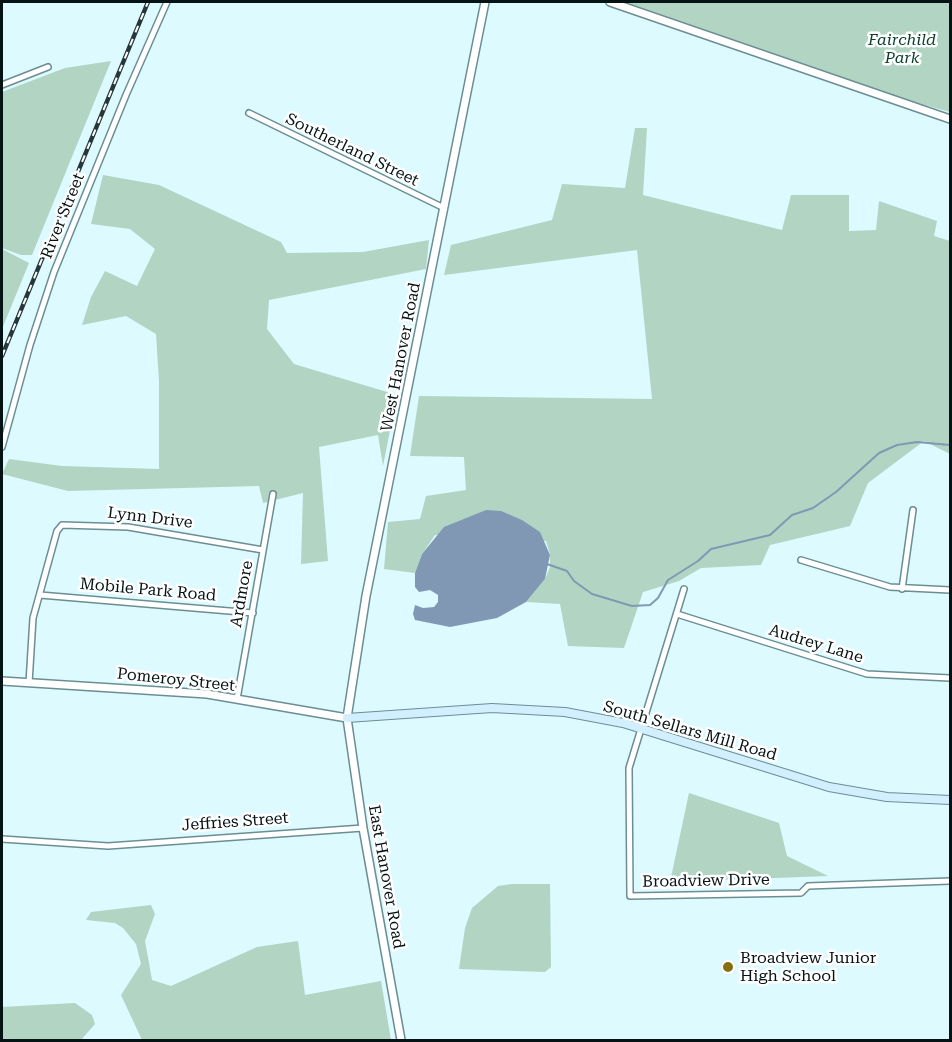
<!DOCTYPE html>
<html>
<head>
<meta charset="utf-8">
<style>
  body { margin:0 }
  #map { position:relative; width:952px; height:1042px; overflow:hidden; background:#dcfaff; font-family:"Roboto Serif",serif }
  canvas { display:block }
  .frame { position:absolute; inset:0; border:3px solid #061315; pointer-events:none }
</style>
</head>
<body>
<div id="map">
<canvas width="952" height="1042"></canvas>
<div class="frame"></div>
</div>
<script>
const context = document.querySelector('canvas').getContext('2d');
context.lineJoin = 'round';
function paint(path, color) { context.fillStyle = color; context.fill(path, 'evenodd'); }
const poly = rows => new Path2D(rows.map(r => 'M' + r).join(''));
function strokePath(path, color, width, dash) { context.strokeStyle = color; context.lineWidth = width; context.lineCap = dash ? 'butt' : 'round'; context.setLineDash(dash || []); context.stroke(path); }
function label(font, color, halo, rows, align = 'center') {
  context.font = font + ' "Roboto Serif",serif'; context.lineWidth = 5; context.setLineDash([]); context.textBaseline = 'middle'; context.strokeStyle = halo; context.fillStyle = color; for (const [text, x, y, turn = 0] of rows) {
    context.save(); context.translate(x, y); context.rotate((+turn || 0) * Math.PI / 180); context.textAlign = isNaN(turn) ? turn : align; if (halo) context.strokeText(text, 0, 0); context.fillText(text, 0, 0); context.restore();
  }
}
paint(poly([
  [623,2,950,2,950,112,889,95],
  [111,61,32,255,21,255,2,248,2,92,65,68],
  [635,128,647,128,643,195,782,230,791,195,849,195,849,231,876,230,879,201,937,221,934,236,950,241,950,454,924,441,868,483,850,526,770,545,761,565,701,568,679,581,643,592,624,648,568,646,560,604,526,602,545,579,550,567,550,554,546,541,435,535,422,554,415,573,384,569,388,522,420,519,426,496,466,490,464,457,410,456,419,396,652,399,637,250,444,275,451,245,552,220,562,184,625,188],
  [103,175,159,185,281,242,287,253,363,252,429,240,426,269,269,300,267,329,294,364,397,395,383,466,378,435,319,447,328,561,301,564,303,493,263,503,259,486,68,491,2,474,9,459,62,466,159,469,159,382,156,334,126,316,82,325,91,297,105,271,137,286,155,249,130,229,91,224],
  [2,249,29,263,2,329],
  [689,793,779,823,787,856,828,876,670,882],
  [512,884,550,884,551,967,545,972,459,969,465,928,472,908,498,886],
  [151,905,155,914,145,941,152,980,171,986,257,947,298,941,305,995,381,981,391,1040,142,1040,121,995,141,964,136,944,123,928,115,923,86,920,91,912],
  [75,1003,92,1015,95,1024,81,1040,2,1040,2,1007]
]), '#b2d4c2');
paint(poly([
  [486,510,501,511,522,520,540,532,550,555,545,579,526,602,497,618,450,627,415,620,413,614,415,605,423,608,434,607,438,602,438,595,430,590,419,592,415,587,415,573,422,554,444,527]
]), '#8198b4');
strokePath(poly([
  [547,564,567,571,574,581,592,594,632,606,650,605,658,598,668,580,698,561,711,549,770,535,792,515,813,508,836,492,879,453,897,445,917,442,950,445]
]), '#8198b4', 2);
const minor = poly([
  [2,85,48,67],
  [249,113,444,208],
  [2,447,30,345,54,272,126,95,167,2],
  [801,560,890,587,950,590],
  [684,589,629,768,630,896,801,893,808,886,950,881],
  [902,589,913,510],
  [40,595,253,613],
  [677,614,867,674,950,678],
  [29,683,33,618,57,531,62,525,128,527,263,550],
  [237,699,273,494],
  [2,839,108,846,363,828]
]);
const tertiary = poly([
  [610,2,950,119],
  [2,681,207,694,347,718],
  [401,1040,363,828,347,718,366,596,485,2]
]);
const secondary = poly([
  [347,718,492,708,565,712,623,723,829,787,887,797,950,800]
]);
strokePath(minor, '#6b8e93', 8);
strokePath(tertiary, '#6b8e93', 10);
strokePath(secondary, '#6b8e93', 10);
strokePath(minor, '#fff', 5);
strokePath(tertiary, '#fff', 7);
strokePath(secondary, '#d1effe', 8);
const rail = poly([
  [2,356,148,2]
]);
strokePath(rail, '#273739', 4.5);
strokePath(rail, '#fff', 2, [7]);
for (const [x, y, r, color] of [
  [728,967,6,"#866f0f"]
]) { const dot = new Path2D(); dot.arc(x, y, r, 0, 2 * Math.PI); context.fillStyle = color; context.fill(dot); strokePath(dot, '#fff', 2); }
label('italic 16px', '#0a3e2a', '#fff', [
  ["Fairchild",902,40],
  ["Park",902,58]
]);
label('16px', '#061315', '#fff', [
  ["Southerland Street",352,150,26],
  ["River Street",63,216,-68],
  ["West Hanover Road",401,357,-79],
  ["Lynn Drive",150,518,7],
  ["Mobile Park Road",148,590,5],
  ["Ardmore",242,594,-80],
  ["Audrey Lane",816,644,17],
  ["Pomeroy Street",176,680,6],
  ["South Sellars Mill Road",690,731,16],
  ["Jeffries Street",235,822,-4],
  ["East Hanover Road",386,877,80],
  ["Broadview Drive",706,881,-1]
]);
label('16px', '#061315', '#fff', [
  ["Broadview Junior",740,958],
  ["High School",740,976]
], 'left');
</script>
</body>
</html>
